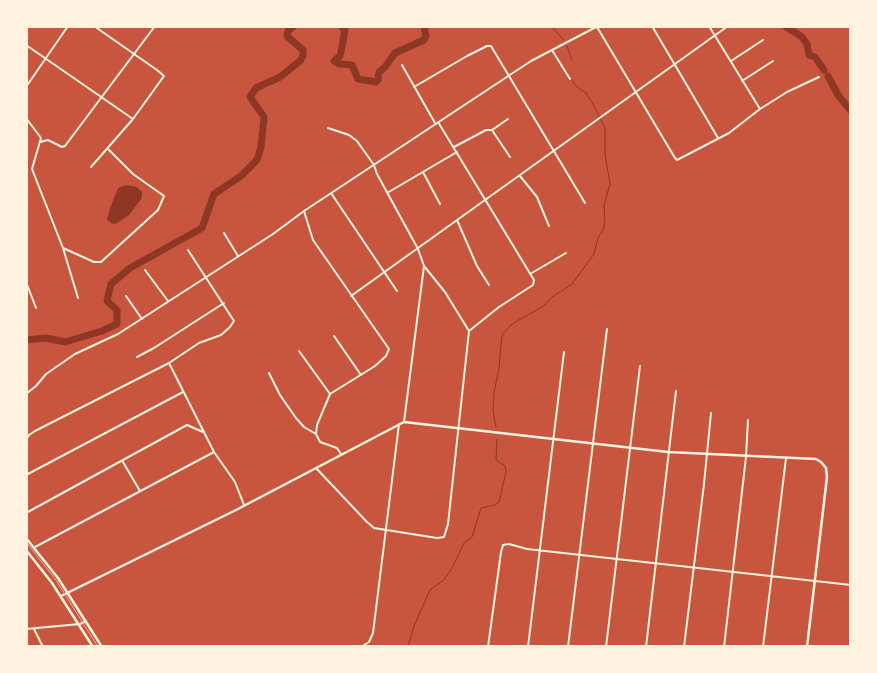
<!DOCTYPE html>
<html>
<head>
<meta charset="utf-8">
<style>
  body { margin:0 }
  #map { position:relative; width:877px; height:673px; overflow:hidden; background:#c8553d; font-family:Bitter,serif }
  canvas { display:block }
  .frame { position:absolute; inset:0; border:28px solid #fff3e0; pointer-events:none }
</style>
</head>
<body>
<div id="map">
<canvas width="877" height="673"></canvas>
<div class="frame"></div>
</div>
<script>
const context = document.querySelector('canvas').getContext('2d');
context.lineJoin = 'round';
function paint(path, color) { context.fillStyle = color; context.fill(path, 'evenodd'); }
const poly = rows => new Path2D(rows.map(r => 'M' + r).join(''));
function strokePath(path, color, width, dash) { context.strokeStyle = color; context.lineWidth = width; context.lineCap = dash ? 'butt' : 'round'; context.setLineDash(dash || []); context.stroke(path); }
paint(poly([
  [126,185,137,187,142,192,142,198,129,215,117,223,113,224,107,220,110,208,118,188]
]), '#8f3625');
strokePath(poly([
  [540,26,546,26],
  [551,26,564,40],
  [567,46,572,60],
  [496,427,493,410,494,393,499,368,502,335,512,324,542,307,552,297,572,284,594,254,598,238,603,230,605,222,604,205,610,184,605,154,605,128,592,102,586,93,576,86,572,80],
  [408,647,414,626,430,590,444,580,452,568,464,543,472,537,481,508,495,505,499,502,506,472,505,466,496,460,497,439]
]), '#8f3625', 1);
strokePath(poly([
  [341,26,345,30,341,52,340,56,334,61,339,64,352,65,358,79,376,82,378,80,379,72,385,67,395,53,424,40,426,36,424,26],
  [785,26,802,37,807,44,809,55,815,57,824,70],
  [828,76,838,95,851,111],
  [26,340,46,338,65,342,102,331,117,324,117,310,107,301,111,284,130,268,202,228,214,194,241,176,257,160,261,147,264,117,250,97,256,88,280,77,300,61,303,56,303,50,287,36,288,31,294,26]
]), '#8f3625', 7);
strokePath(poly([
  [652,26,718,138],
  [709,26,760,109],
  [597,27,675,158,677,160,729,133,760,109,787,92,819,77],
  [26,45,133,119],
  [552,50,570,79],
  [731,61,763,40],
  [402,65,435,123],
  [742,81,773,61],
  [26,87,68,26],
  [414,87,467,56,487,46,491,46,585,203],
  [26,118,41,138,32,169,63,248,78,298],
  [438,122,534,280,533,285,499,307,469,331],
  [492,130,510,157],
  [40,142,48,140,62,147,65,146,155,26],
  [454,147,486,130,492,130,508,119],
  [91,167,133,119,164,76,157,70,94,26],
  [423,172,440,204],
  [520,176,537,197,549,226],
  [331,193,397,291],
  [387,193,457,152],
  [304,211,313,240,389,349,386,356,375,366,330,394,317,425,316,434,320,442,337,448,341,454],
  [457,220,477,266,489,285],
  [224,233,238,256],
  [63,248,94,262,101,262,158,210,164,196,133,174,108,149],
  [145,270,168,301],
  [530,274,566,253],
  [26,282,36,308],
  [126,296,142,319],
  [351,296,728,26],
  [334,336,361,375],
  [299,351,330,394],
  [137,357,154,348,224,303],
  [169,363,214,452,235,482,244,505],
  [269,373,280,395,296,418,304,427,316,434],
  [26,394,36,386,46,374,75,354,118,334,273,234,304,211,531,61,598,26],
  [404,422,424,266],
  [26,440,29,435,35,431,169,363,199,343,221,335,230,327,234,321,188,250],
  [123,462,140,491],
  [316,468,366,521,374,528,437,538,444,537,448,524,469,331,445,292,424,266,418,249,377,174,374,165,357,141,349,135,328,128],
  [26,475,183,392],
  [26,513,187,425,203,432],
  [35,547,214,452],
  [26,629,80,624,86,621],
  [34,629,43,647],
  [361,647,369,642,373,633,399,424],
  [488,647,501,552,503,545,509,544,527,549,851,585],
  [528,647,564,352],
  [568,647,607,329],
  [606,647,640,366],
  [646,647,676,391],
  [684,647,704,484,711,413],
  [724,647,746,457,748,420],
  [763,647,786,458]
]), '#fff3e0', 2);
strokePath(poly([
  [61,596,236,510,404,422,668,452,816,459,821,462,826,468,827,477,807,647]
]), '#fff3e0', 2.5);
strokePath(poly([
  [26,538,58,578,102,647],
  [26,550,52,583,93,647]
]), '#fff3e0', 2.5);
strokePath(poly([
  [26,542,56,580,98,647]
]), '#e9b49f', 1);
</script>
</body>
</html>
